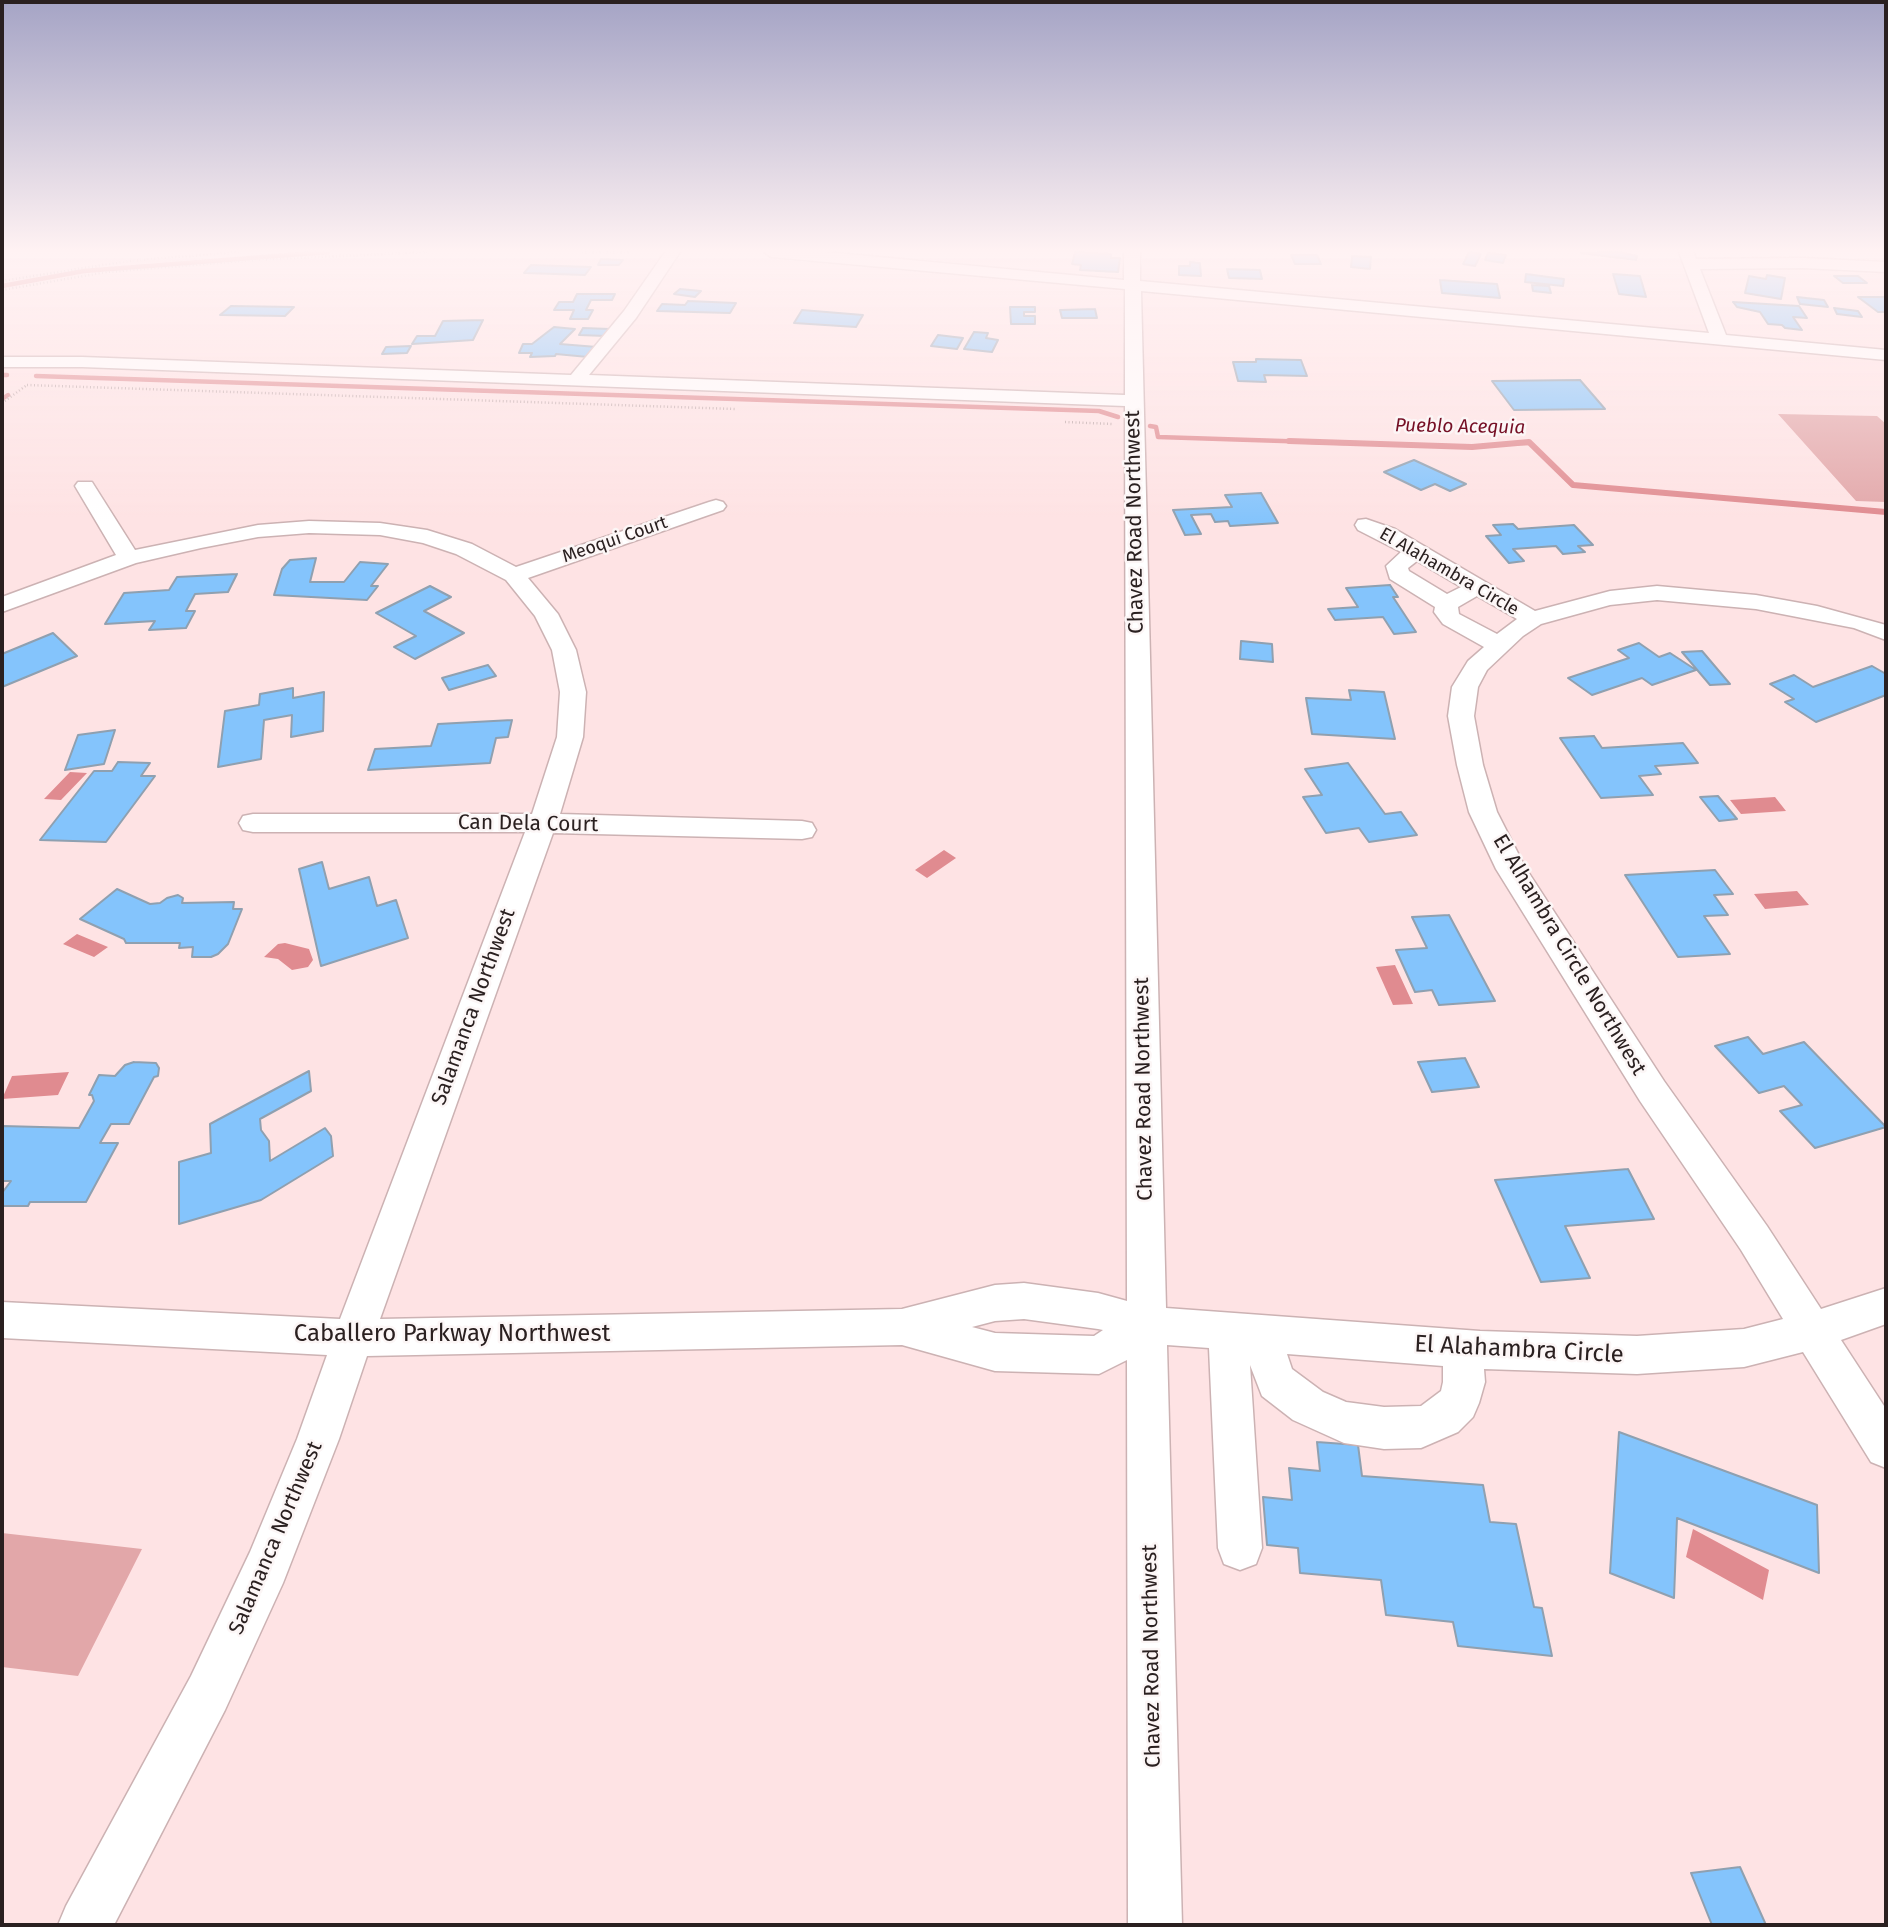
<!DOCTYPE html>
<html>
<head>
<meta charset="utf-8">
<style>
  body { margin:0 }
  #map { position:relative; width:1888px; height:1927px; overflow:hidden; background:#fee3e4; font-family:"Fira Sans",sans-serif }
  canvas { display:block }
  .frame { position:absolute; inset:0; border:4px solid #2a2020; pointer-events:none }
</style>
</head>
<body>
<div id="map">
<canvas width="1888" height="1927"></canvas>
<div class="frame"></div>
</div>
<script>
const context = document.querySelector('canvas').getContext('2d');
context.lineJoin = 'round';
function paint(path, color) { context.fillStyle = color; context.fill(path, 'evenodd'); }
const poly = rows => new Path2D(rows.map(r => 'M' + r).join(''));
function strokePath(path, color, width, dash) { context.strokeStyle = color; context.lineWidth = width; context.lineCap = dash ? 'butt' : 'round'; context.setLineDash(dash || []); context.stroke(path); }
function label(font, color, halo, rows, align = 'center') {
  context.font = font + ' "Fira Sans",sans-serif'; context.lineWidth = 5; context.setLineDash([]); context.textBaseline = 'middle'; context.strokeStyle = halo; context.fillStyle = color; for (const [text, x, y, turn = 0] of rows) {
    context.save(); context.translate(x, y); context.rotate((+turn || 0) * Math.PI / 180); context.textAlign = isNaN(turn) ? turn : align; if (halo) context.strokeText(text, 0, 0); context.fillText(text, 0, 0); context.restore();
  }
}
paint(poly([
  [1778,414,1877,416,1886,424,1886,502,1856,501],
  [2,1533,142,1549,78,1676,2,1667]
]), '#e2a7a9');
paint(poly([
  [70,772,87,773,61,800,44,799],
  [1775,797,1786,811,1741,814,1730,800],
  [944,850,956,858,927,878,915,870],
  [1797,891,1809,905,1765,909,1754,894],
  [77,934,108,947,94,957,63,944],
  [285,943,309,949,313,960,308,967,292,970,278,959,264,957,278,944],
  [1395,965,1413,1004,1393,1005,1376,967],
  [69,1072,58,1095,2,1099,12,1076],
  [1693,1529,1769,1570,1763,1600,1686,1557]
]), '#e08b90');
strokePath(poly([
  [2,286,84,271,328,252],
  [2,375,7,375],
  [36,376,1099,411,1118,417],
  [2,399,8,395],
  [1150,426,1156,427,1158,437,1344,443],
  [1518,443,1530,443]
]), '#e08b90', 4.5);
strokePath(poly([
  [1289,441,1472,447,1529,442,1573,485,1886,512]
]), '#e08b90', 6);
const building = poly([
  [1075,252,1111,254,1111,258,1120,258,1118,272,1080,270,1081,265,1072,264,1075,252],
  [1469,252,1481,254,1475,266,1463,264,1469,252],
  [1619,252,1637,256,1636,260,1581,253,1619,252],
  [1488,253,1506,255,1503,263,1485,260,1488,253],
  [1291,255,1317,255,1321,264,1295,264,1291,255],
  [1352,256,1371,257,1370,269,1351,267,1352,256],
  [601,259,623,260,619,265,598,265,601,259],
  [1190,262,1200,263,1201,276,1179,275,1179,266,1190,266,1190,262],
  [531,265,591,267,585,275,524,273,531,265],
  [1227,269,1260,270,1262,279,1229,278,1227,269],
  [1526,274,1564,279,1563,286,1525,282,1526,274],
  [1613,274,1640,276,1646,297,1619,294,1613,274],
  [1767,275,1785,278,1781,299,1745,293,1749,276,1766,279,1767,275],
  [1834,276,1858,276,1867,283,1843,283,1834,276],
  [1440,280,1497,284,1500,298,1442,293,1440,280],
  [1532,285,1549,286,1551,293,1533,291,1532,285],
  [680,289,701,291,695,297,674,294,680,289],
  [577,294,615,294,612,300,591,300,586,310,593,310,588,319,570,319,574,310,554,310,559,302,573,302,577,294],
  [1797,297,1824,300,1828,307,1800,304,1797,297],
  [1858,297,1885,297,1886,312,1878,312,1858,297],
  [688,301,736,303,730,313,657,311,662,304,685,305,688,301],
  [1733,302,1799,306,1807,318,1793,317,1802,330,1785,328,1782,325,1768,324,1760,312,1737,307,1733,302],
  [231,306,294,307,285,316,220,315,231,306],
  [1010,307,1035,307,1035,312,1024,312,1024,316,1035,316,1035,324,1011,324,1010,307],
  [1834,308,1858,311,1862,317,1837,314,1834,308],
  [1095,309,1097,318,1062,318,1060,310,1095,309],
  [802,310,863,315,856,327,794,323,802,310],
  [483,320,473,340,412,344,417,336,435,336,443,321,483,320],
  [554,327,575,329,560,344,597,347,588,357,556,354,555,356,530,357,532,353,519,353,523,344,532,344,554,327],
  [583,328,610,329,606,336,579,335,583,328],
  [974,332,988,333,986,338,998,340,992,352,964,349,974,332],
  [938,335,963,338,957,349,931,346,938,335],
  [411,346,407,353,382,354,386,347,411,346],
  [1256,359,1301,360,1307,376,1264,375,1266,382,1238,381,1233,362,1256,362,1256,359],
  [1580,380,1605,409,1514,410,1492,381,1580,380],
  [1414,460,1466,484,1450,491,1435,484,1421,490,1384,472,1414,460],
  [1261,493,1278,523,1230,526,1228,521,1215,522,1211,514,1191,515,1201,534,1185,535,1173,510,1232,507,1225,495,1261,493],
  [1513,524,1518,529,1574,525,1593,545,1578,546,1585,552,1563,554,1556,546,1513,549,1524,561,1509,563,1486,536,1501,535,1493,525,1513,524],
  [316,558,310,582,344,582,360,562,388,564,371,586,378,586,367,600,274,595,282,569,290,560,316,558],
  [237,574,228,592,195,594,186,611,195,611,186,628,149,630,155,621,105,624,124,593,169,590,177,577,237,574],
  [1390,585,1398,597,1393,597,1416,632,1394,634,1383,617,1335,620,1328,609,1358,607,1346,588,1390,585],
  [430,586,451,597,424,611,464,633,415,659,394,647,416,636,376,613,430,586],
  [53,633,77,656,2,687,2,654,53,633],
  [1241,641,1272,644,1273,662,1240,659,1241,641],
  [1639,643,1659,657,1670,653,1696,670,1652,685,1642,678,1592,695,1568,678,1629,658,1618,650,1639,643],
  [1702,651,1730,684,1710,685,1682,652,1702,651],
  [488,665,496,676,449,690,442,678,488,665],
  [1872,666,1886,674,1886,695,1816,722,1785,702,1794,699,1770,684,1794,675,1813,687,1872,666],
  [293,688,293,698,324,692,323,731,291,737,292,715,264,720,261,759,218,767,225,711,259,705,260,694,293,688],
  [1349,690,1384,692,1395,739,1312,734,1306,698,1351,700,1349,690],
  [512,720,508,737,496,738,490,763,368,770,375,749,431,746,438,724,512,720],
  [115,730,104,764,65,770,78,735,115,730],
  [1594,736,1602,748,1683,743,1698,763,1655,766,1661,774,1639,776,1653,795,1601,798,1560,738,1594,736],
  [118,762,150,763,141,776,155,776,106,842,40,840,94,771,112,771,118,762],
  [1348,763,1385,814,1401,812,1417,835,1369,842,1359,828,1326,833,1303,797,1322,795,1305,769,1348,763],
  [1718,796,1737,819,1719,821,1700,797,1718,796],
  [322,862,329,889,369,877,377,906,396,900,408,938,321,966,299,869,322,862],
  [1715,870,1733,894,1714,895,1728,915,1704,916,1730,954,1678,957,1625,875,1715,870],
  [117,889,150,904,160,903,167,898,178,895,183,898,182,903,234,902,233,909,242,909,228,944,218,954,211,957,192,957,193,947,179,948,180,943,126,943,124,939,80,919,117,889],
  [1449,915,1495,1001,1439,1005,1432,990,1415,992,1396,950,1427,948,1412,917,1449,915],
  [1748,1037,1763,1054,1804,1042,1886,1127,1815,1148,1780,1111,1802,1105,1784,1086,1759,1093,1715,1046,1748,1037],
  [1465,1058,1479,1087,1432,1092,1418,1062,1465,1058],
  [134,1062,156,1063,159,1068,158,1076,154,1077,129,1124,111,1124,100,1143,118,1143,86,1202,30,1202,28,1206,2,1206,2,1193,11,1181,2,1181,2,1126,79,1128,94,1101,92,1095,89,1095,99,1075,115,1076,125,1065,134,1062],
  [309,1071,311,1091,260,1119,261,1130,269,1141,270,1161,325,1128,331,1136,333,1156,261,1200,179,1224,179,1162,211,1153,210,1124,309,1071],
  [1628,1169,1654,1219,1565,1226,1590,1278,1541,1282,1495,1180,1628,1169],
  [1619,1432,1817,1505,1819,1573,1677,1518,1674,1598,1610,1573,1619,1432],
  [1317,1442,1358,1445,1362,1476,1483,1485,1490,1522,1516,1524,1534,1607,1542,1608,1552,1656,1458,1646,1453,1622,1386,1615,1381,1580,1300,1573,1298,1548,1267,1545,1263,1497,1292,1500,1289,1468,1320,1471,1317,1442],
  [1740,1867,1766,1925,1712,1925,1691,1873,1740,1867]
]);
paint(building, '#84c4fc');
strokePath(building, '#8fa0b0', 2);
const minor = poly([
  [665,252,680,252,636,318,589,375,1125,395,1125,289,771,257,764,252,825,252,1124,280,1124,252,1140,252,1140,281,1709,333,1679,252,1694,252,1696,259,1803,258,1886,262,1886,272,1803,268,1700,269,1726,335,1886,350,1886,360,1141,291,1166,1308,1480,1331,1637,1336,1744,1329,1783,1319,1741,1250,1640,1101,1496,869,1469,812,1457,765,1448,716,1452,687,1468,661,1484,647,1443,624,1434,612,1435,607,1390,579,1386,566,1401,552,1358,530,1355,525,1358,520,1366,519,1395,529,1535,611,1610,591,1657,586,1756,595,1817,606,1886,625,1886,640,1854,628,1756,609,1657,600,1610,605,1541,624,1523,636,1487,670,1478,687,1474,716,1483,765,1497,812,1525,867,1664,1081,1767,1226,1821,1309,1886,1288,1886,1324,1841,1340,1886,1409,1886,1468,1871,1462,1803,1352,1744,1367,1637,1374,1484,1369,1485,1382,1479,1403,1473,1417,1458,1432,1421,1448,1384,1449,1344,1443,1293,1420,1262,1396,1250,1365,1262,1548,1256,1564,1240,1570,1224,1564,1218,1548,1209,1348,1167,1345,1182,1925,1128,1925,1127,1360,1099,1374,995,1371,902,1345,367,1356,339,1439,283,1583,225,1710,114,1925,58,1925,66,1906,191,1676,250,1552,297,1439,327,1355,2,1338,2,1302,340,1319,525,832,253,832,243,830,239,823,243,816,253,814,532,814,557,737,560,692,552,650,535,616,506,580,456,554,423,543,380,535,309,533,258,537,201,548,136,563,2,612,2,597,116,555,75,486,78,482,92,482,135,550,258,525,309,521,380,523,427,530,472,544,516,567,709,502,716,500,723,502,726,506,723,510,528,578,558,614,576,650,586,692,583,737,560,814,802,821,812,823,816,830,812,837,802,839,553,833,380,1319,902,1309,995,1285,1024,1283,1098,1293,1127,1301,1125,406,82,367,2,367,2,357,82,357,571,375,624,311,665,252],
  [1417,561,1461,587,1447,594,1409,571,1408,568,1417,561],
  [1477,596,1517,619,1497,634,1459,614,1458,607,1477,596],
  [1024,1319,1098,1329,1103,1330,1094,1336,995,1333,972,1327,995,1321,1024,1319],
  [1287,1354,1443,1366,1443,1382,1441,1391,1421,1406,1384,1407,1346,1402,1323,1392,1292,1369,1287,1354]
]);
strokePath(minor, '#ccb2b3', 3);
strokePath(poly([
  [582,252,630,252],
  [2,281,128,261,239,252],
  [2,290,107,272,256,260,427,252],
  [27,385,735,409],
  [2,403,27,385],
  [1065,422,1113,424]
]), '#bca7a7', 2.5, [1, 2.5]);
paint(minor, '#fff');
const sky = context.createLinearGradient(0, 0, 0, 522);
sky.addColorStop(0, '#a5a4c5');
sky.addColorStop(0.48, '#fff2f3');
sky.addColorStop(1, '#fff2f300');
context.fillStyle = sky;
context.fillRect(0, 0, 1888, 522);
label('18px', '#2a2020', '#fcf6f6', [
  ["Meoqui Court",615,540,-19],
  ["El Alahambra Circle",1449,572,30]
]);
label('italic 19px', '#750f25', '#fcf6f6', [
  ["Pueblo Acequia",1460,427,1]
]);
label('21px', '#2a2020', '#fcf6f6', [
  ["Chavez Road Northwest",1135,522,-91],
  ["Can Dela Court",528,824,1],
  ["El Alhambra Circle Northwest",1569,955,59],
  ["Salamanca Northwest",474,1007,-70],
  ["Chavez Road Northwest",1144,1089,-91],
  ["Salamanca Northwest",276,1538,-67],
  ["Chavez Road Northwest",1152,1656,-91]
]);
label('24px', '#2a2020', '#fcf6f6', [
  ["Caballero Parkway Northwest",452,1334],
  ["El Alahambra Circle",1519,1350,3]
]);
</script>
</body>
</html>
